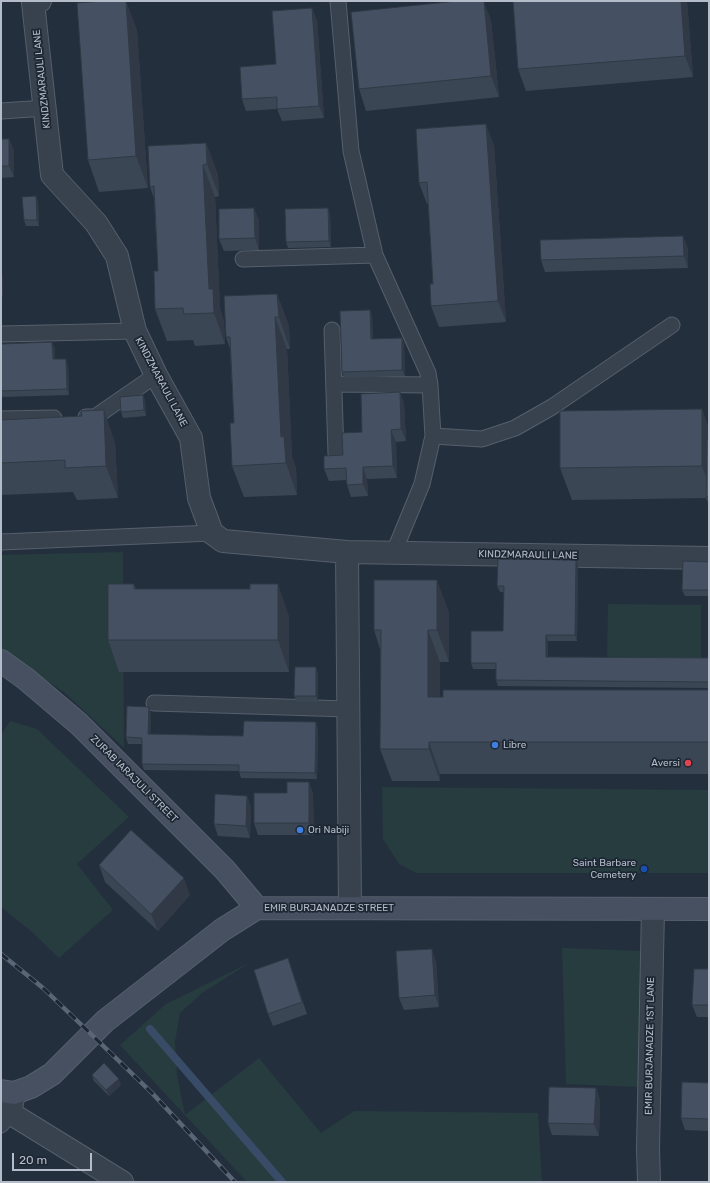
<!DOCTYPE html>
<html>
<head>
<meta charset="utf-8">
<style>
  body { margin:0 }
  #map { position:relative; width:710px; height:1183px; overflow:hidden; background:#242f3e; font-family:Rubik,sans-serif }
  canvas { display:block }
  .frame { position:absolute; inset:0; border:2px solid #b4bcc9; pointer-events:none }
  .scale { position:absolute; left:12px; top:1153px; width:80px; height:18px; box-sizing:border-box; border:2px solid #b4bcc9; border-top:0; padding-left:5px; font-size:12px; line-height:14px; white-space:nowrap; color:#b4bcc9; -webkit-text-stroke:3px #1d2633; paint-order:stroke }
</style>
</head>
<body>
<div id="map">
<canvas width="710" height="1183"></canvas>
<div class="frame"></div>
<div class="scale">20 m</div>
</div>
<script>
const context = document.querySelector('canvas').getContext('2d');
context.lineJoin = 'round';
function paint(path, color) { context.fillStyle = color; context.fill(path, 'evenodd'); }
const poly = rows => new Path2D(rows.map(r => 'M' + r).join(''));
function strokePath(path, color, width, dash) { context.strokeStyle = color; context.lineWidth = width; context.lineCap = dash ? 'butt' : 'round'; context.setLineDash(dash || []); context.stroke(path); }
function label(font, color, halo, rows, align = 'center') {
  context.font = font + ' Rubik,sans-serif'; context.lineWidth = 3.5; context.setLineDash([]); context.textBaseline = 'middle'; context.strokeStyle = halo; context.fillStyle = color; for (const [text, x, y, turn = 0] of rows) {
    context.save(); context.translate(x, y); context.rotate((+turn || 0) * Math.PI / 180); context.textAlign = isNaN(turn) ? turn : align; if (halo) context.strokeText(text, 0, 0); context.fillText(text, 0, 0); context.restore();
  }
}
paint(poly([
  [123,552,124,748,64,692,1,651,1,555],
  [608,604,701,605,701,659,607,659],
  [10,721,37,729,129,817,77,864,113,910,59,958,32,932,1,907,1,735],
  [382,787,709,790,709,873,416,873,399,864,383,839],
  [562,948,644,951,641,1087,566,1084],
  [251,962,202,993,180,1013,175,1042,177,1075,185,1115,259,1058,321,1133,354,1111,538,1113,542,1182,247,1182,120,1045,166,1004]
]), '#263c3f');
strokePath(poly([
  [150,1029,282,1182]
]), '#394c67', 8);
const lane = poly([
  [338,1,351,151,375,255,428,373,430,385,433,436,422,484,394,552],
  [1,111,46,108],
  [243,259,375,255],
  [332,330,336,454],
  [1,334,135,331],
  [334,384,430,385],
  [86,417,95,417,156,375],
  [1,419,54,418],
  [433,436,482,439,515,428,552,407,672,325],
  [1,542,212,533],
  [154,703,348,709],
  [1,1125,10,1113]
]);
const street = poly([
  [40,1,33,3,52,175,96,223,117,256,135,331,156,375,191,438,199,498,212,533,223,541,347,552,709,558],
  [347,552,350,908],
  [14,1093,10,1113,122,1182],
  [649,1182,648,1149,653,909]
]);
const secondary = poly([
  [1,661,26,679,79,724,225,870,257,908],
  [1,1091,14,1093,31,1087,52,1074,105,1021,222,930,257,908,709,909]
]);
strokePath(lane, '#565f6c', 17);
strokePath(street, '#565f6c', 24);
strokePath(secondary, '#565f6c', 24);
strokePath(lane, '#38414e', 15);
strokePath(street, '#38414e', 22);
strokePath(secondary, '#465061', 22);
const rail = poly([
  [1,954,43,988,91,1034,152,1093,235,1182]
]);
strokePath(rail, '#5a6575', 4.5);
strokePath(rail, '#1d2633', 3, [9]);
paint(poly([
  [103,1,126,1,137,31,148,188,99,192,88,160],
  [513,1,687,1,693,77,526,91,518,69],
  [317,20,324,118,282,121,277,109,246,111,242,99,276,64],
  [491,20,499,97,366,111,359,89],
  [1,139,9,139,14,151,14,177,1,178],
  [206,143,218,175,219,196,215,197,220,308,224,321,225,344,195,346,193,340,167,341,155,309,158,271,154,198,150,187],
  [494,145,506,322,439,327,431,306,433,284,428,204,427,204,419,183],
  [36,196,38,202,39,226,26,226,24,220],
  [328,208,330,214,331,247,288,248,286,242],
  [259,220,259,250,224,251,219,239],
  [1,246,3,296,1,297],
  [688,248,688,268,545,272,541,260],
  [277,294,289,326,290,349,287,349,292,457,296,468,297,495,244,497,232,466,234,423,230,349,226,337],
  [370,310,372,316,373,339,402,338,404,344,405,376,344,378,342,372],
  [1,344,55,348,55,359,68,365,69,395,1,397],
  [400,392,404,404,406,441,396,442,397,478,367,479,368,496,351,497,347,485,346,480,329,481,324,469,343,455,362,432],
  [143,395,145,401,146,416,123,418,121,412],
  [702,409,709,429,709,505,706,498,572,500,560,468],
  [1,420,115,442,118,498,77,500,73,492,1,495],
  [576,560,578,566,577,641,548,641,548,657,709,658,709,688,498,686,496,680,496,669,473,669,471,663,503,631,504,592,500,592,497,586],
  [709,562,709,596,685,596,682,590],
  [134,584,136,589,250,589,289,616,289,672,119,672,108,640],
  [449,612,449,662,440,662,440,697,709,690,709,774,440,774,440,781,392,781,380,749,380,649,374,630],
  [318,673,318,702,297,702,294,696],
  [151,713,150,734,243,736,318,729,317,779,241,778,239,771,144,770,142,764,142,744,128,744,126,737],
  [309,782,313,794,314,835,258,835,254,823,287,793],
  [247,796,251,807,250,838,218,836,214,824],
  [99,865,190,895,158,931,105,882],
  [436,961,439,1007,404,1010,399,998],
  [709,969,709,1017,697,1017,692,1005],
  [292,970,307,1014,273,1026,268,1014],
  [92,1075,121,1085,109,1096,94,1081],
  [709,1083,709,1131,685,1130,681,1118],
  [596,1088,600,1100,599,1136,552,1135,548,1123]
]), '#3b4654');
paint(poly([
  [126,1,137,31,148,188,136,156],
  [484,1,491,20,499,97,491,76],
  [681,1,687,1,693,77,685,56],
  [312,8,317,20,324,118,319,106],
  [486,124,494,145,506,322,498,301],
  [9,139,14,151,14,177,9,166],
  [206,143,218,175,219,196,207,164],
  [203,165,215,197,220,308,224,321,225,344,214,313,209,289],
  [36,196,38,202,39,226,37,220],
  [254,208,259,220,259,250,255,238],
  [328,208,330,214,331,247,329,241],
  [683,236,688,248,688,268,684,256],
  [1,246,3,296,1,291],
  [277,294,289,326,290,349,279,317],
  [370,310,372,316,373,345,371,339],
  [275,317,287,349,292,457,296,468,297,495,286,463,281,437],
  [402,338,404,344,405,376,402,370],
  [52,342,55,348,55,366,53,359],
  [66,359,68,365,69,395,67,389],
  [400,392,404,404,406,441,401,429],
  [143,395,145,401,146,416,144,410],
  [702,409,709,429,709,485,702,466],
  [104,410,115,442,118,498,106,466],
  [391,430,396,442,397,478,393,466],
  [363,467,367,479,368,496,363,484],
  [576,560,578,566,577,641,575,635],
  [437,580,449,612,449,662,437,630],
  [278,584,289,616,289,672,278,640],
  [428,630,440,662,440,729,428,697],
  [546,635,548,641,548,663,546,657],
  [316,667,318,673,318,702,316,696],
  [149,707,151,713,150,740,148,734],
  [316,722,318,729,317,779,315,773],
  [429,742,440,774,440,781,429,749],
  [309,782,313,794,314,835,309,823],
  [247,796,251,807,250,838,246,826],
  [184,878,190,895,158,931,151,914],
  [432,949,436,961,439,1007,435,995],
  [119,1079,121,1085,109,1096,106,1090],
  [596,1088,600,1100,599,1136,594,1124]
]), '#303945');
const building = poly([
  [103,1,126,1,136,156,88,160,77,3,103,1],
  [457,1,484,1,491,76,359,89,351,12,457,1],
  [513,1,681,1,685,56,518,69,513,1],
  [312,8,319,106,277,109,277,97,242,99,240,67,276,64,272,11,312,8],
  [486,124,498,301,431,306,430,284,433,284,427,182,419,183,416,129,486,124],
  [1,139,9,139,9,166,1,166,1,139],
  [206,143,207,164,203,165,209,289,213,289,214,313,184,314,183,308,155,309,154,271,158,271,154,186,150,187,148,146,206,143],
  [36,196,37,220,24,220,22,197,36,196],
  [254,208,255,238,219,239,219,209,254,208],
  [328,208,329,241,286,242,285,209,328,208],
  [683,236,684,256,541,260,540,240,683,236],
  [277,294,279,317,275,317,281,437,284,436,286,463,232,466,230,423,234,423,230,337,226,337,224,296,277,294],
  [370,310,371,339,402,338,402,370,342,372,340,311,370,310],
  [52,342,53,359,66,359,67,389,1,391,1,344,52,342],
  [400,392,401,429,391,430,393,466,363,467,363,484,347,485,346,468,324,469,324,456,343,455,342,433,362,432,361,394,400,392],
  [143,395,144,410,121,412,120,397,143,395],
  [702,409,702,466,560,468,560,411,702,409],
  [104,410,106,466,65,468,65,460,1,463,1,420,82,416,81,411,104,410],
  [707,439,709,439,709,497,706,497,707,439],
  [498,559,576,560,575,635,546,635,546,657,709,658,709,682,496,680,496,663,471,663,471,631,503,631,504,586,497,586,498,559],
  [683,561,709,562,709,590,682,590,683,561],
  [374,580,437,580,437,630,428,630,428,697,443,697,443,690,709,690,709,742,429,742,429,749,380,749,381,630,374,630,374,580],
  [108,584,134,584,134,589,250,589,250,584,278,584,278,640,108,640,108,584],
  [295,667,316,667,316,696,294,696,295,667],
  [127,706,149,707,148,734,243,736,244,721,316,722,315,773,239,772,239,765,142,764,142,738,126,737,127,706],
  [287,782,309,782,309,823,254,823,254,793,287,793,287,782],
  [215,794,247,796,246,826,214,824,215,794],
  [131,830,184,878,151,914,99,865,131,830],
  [432,949,435,995,399,998,396,951,432,949],
  [288,958,302,1002,268,1014,254,970,288,958],
  [694,969,709,969,709,1005,692,1005,694,969],
  [104,1063,119,1079,106,1090,92,1075,104,1063],
  [682,1082,709,1083,709,1119,681,1118,682,1082],
  [549,1087,596,1088,594,1124,548,1123,549,1087]
]);
paint(building, '#455162');
strokePath(building, '#303945', 1);
for (const [x, y, r, color] of [
  [495,745,4,"#3f7fe0"],
  [688,763,4,"#e0444e"],
  [300,830,4,"#3f7fe0"],
  [644,869,4,"#1a4fb4"]
]) { const dot = new Path2D(); dot.arc(x, y, r, 0, 2 * Math.PI); context.fillStyle = color; context.fill(dot); strokePath(dot, '#1d2633', 1.5); }
label('10px', '#b4bcc9', '#1d2633', [
  ["KINDZMARAULI LANE",42,79,-96],
  ["KINDZMARAULI LANE",161,382,62],
  ["KINDZMARAULI LANE",528,555,1],
  ["ZURAB IARAJULI STREET",134,779,45],
  ["EMIR BURJANADZE STREET",329,908],
  ["EMIR BURJANADZE 1ST LANE",650,1046,-89]
]);
label('10px', '#b4bcc9', '#1d2633', [
  ["Libre",503,745],
  ["Aversi",680,763,"right"],
  ["Ori Nabiji",308,830],
  ["Saint Barbare",636,863,"right"],
  ["Cemetery",636,875,"right"]
], 'left');
</script>
</body>
</html>
